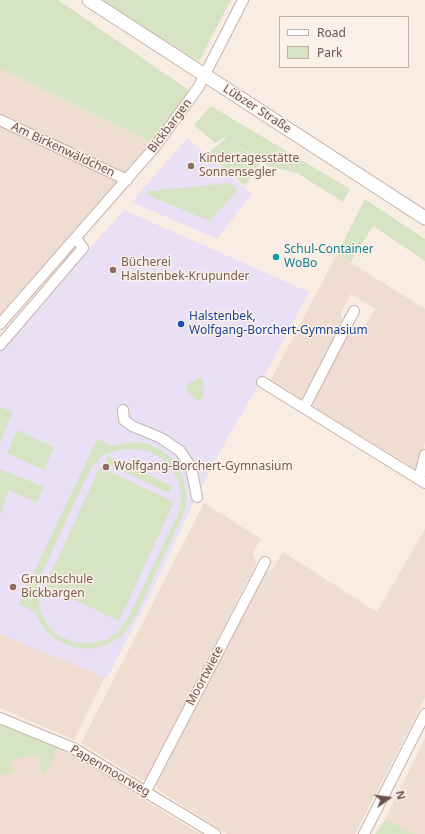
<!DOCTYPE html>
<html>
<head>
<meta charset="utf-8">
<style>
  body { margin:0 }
  #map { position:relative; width:425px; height:834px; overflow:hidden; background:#f8ece3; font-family:"Noto Sans",sans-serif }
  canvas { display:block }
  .legend { position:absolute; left:279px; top:16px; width:130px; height:52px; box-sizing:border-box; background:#fcf1e8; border:1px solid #c3b1aa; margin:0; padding:5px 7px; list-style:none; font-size:12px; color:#6d524c }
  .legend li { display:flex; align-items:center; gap:8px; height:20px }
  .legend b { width:20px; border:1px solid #c3b1aa }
  .north { position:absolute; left:369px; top:778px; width:40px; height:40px; -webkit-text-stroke:3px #fcf1e8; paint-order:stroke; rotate:76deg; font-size:11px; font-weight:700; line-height:16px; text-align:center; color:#6d524c }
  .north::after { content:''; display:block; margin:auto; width:14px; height:18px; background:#6d524c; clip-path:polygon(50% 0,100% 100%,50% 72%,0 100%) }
</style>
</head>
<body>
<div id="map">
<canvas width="425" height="834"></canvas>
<ul class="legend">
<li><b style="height:5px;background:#fff"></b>Road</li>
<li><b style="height:11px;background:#d6e4c4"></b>Park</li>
</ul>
<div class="north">N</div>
</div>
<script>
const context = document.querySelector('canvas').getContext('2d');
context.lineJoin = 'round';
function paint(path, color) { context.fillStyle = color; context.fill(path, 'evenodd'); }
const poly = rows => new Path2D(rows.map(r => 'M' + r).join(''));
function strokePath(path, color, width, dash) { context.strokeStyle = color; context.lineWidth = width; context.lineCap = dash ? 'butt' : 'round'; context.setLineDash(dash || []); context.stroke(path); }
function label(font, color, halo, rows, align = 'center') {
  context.font = font + ' "Noto Sans",sans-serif'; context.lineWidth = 3; context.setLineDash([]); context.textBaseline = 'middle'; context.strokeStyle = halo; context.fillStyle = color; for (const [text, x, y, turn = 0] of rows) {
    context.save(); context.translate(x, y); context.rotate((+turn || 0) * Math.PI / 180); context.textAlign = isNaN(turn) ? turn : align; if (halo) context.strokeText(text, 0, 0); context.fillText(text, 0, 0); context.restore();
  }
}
paint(poly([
  [0,68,152,143,0,318],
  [337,254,425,309,425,442,419,467,413,470,313,407,312,399,351,328,361,327,367,323,375,309,351,294,341,312,343,324,303,401,300,402,269,383],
  [204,503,261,539,253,552,256,564,146,779,141,780,81,743],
  [425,529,425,698,355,834,227,834,158,790,156,785,265,573,273,568,283,552,377,612],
  [0,634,105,677,74,740,0,708],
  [0,724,70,753,200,834,0,834],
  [425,738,425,834,415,834,385,820]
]), '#efddd2');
paint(poly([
  [187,138,252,194,217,239,132,202],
  [124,210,309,292,261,382,229,435,195,499,151,593,107,678,0,634,0,348]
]), '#e9e0f5');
paint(poly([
  [0,0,58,0,190,91,152,143,0,68],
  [98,0,231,0,199,61],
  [211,106,350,189,343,202,297,173,267,166,234,143,260,163,245,186,207,154,226,138,225,137,215,143,194,125],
  [230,183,238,190,210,221,147,195,148,191],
  [365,199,425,239,425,261,373,226,351,262,337,254],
  [200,377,203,381,204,395,201,399,196,400,186,390,189,383],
  [0,407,13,412,0,443],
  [17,430,54,447,44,470,7,453],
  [97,439,112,446,130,442,146,443,161,450,174,460,183,477,187,497,184,513,133,622,121,637,106,645,89,649,72,647,56,640,43,628,35,612,19,604],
  [136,449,150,452,164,460,173,471,180,485,181,499,179,512,128,618,118,632,105,640,89,643,74,642,59,636,48,626,41,612,38,599,37,584,91,467,104,455,119,450],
  [108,456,172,486,169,493,104,462],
  [100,467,174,502,119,621,45,586],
  [0,469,44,487,37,503,9,490,0,516],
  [0,724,58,747,45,775,42,774,38,755,11,760,13,772,0,775],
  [385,820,415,834,375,834]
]), '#d6e4c4');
const minor = poly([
  [0,120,127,180],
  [0,324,154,148,198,88,243,0],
  [0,345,83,248,76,238],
  [262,382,425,483],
  [304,408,354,311],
  [123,410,124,420,132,426,161,438,180,451,191,467,197,497],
  [419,479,425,455],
  [0,718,73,748,215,834],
  [146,791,265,562],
  [364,834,425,714]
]);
const tertiary = poly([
  [89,0,425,218]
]);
strokePath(minor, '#c7b3ab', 12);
strokePath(tertiary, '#c7b3ab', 15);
strokePath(minor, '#fff', 10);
strokePath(tertiary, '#fff', 13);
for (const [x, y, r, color] of [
  [191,166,4,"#8d6e63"],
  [276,257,4,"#0f9aa8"],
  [113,270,4,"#8d6e63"],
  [181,324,4,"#1a4fb4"],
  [106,467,4,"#8d6e63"],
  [13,587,4,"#8d6e63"]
]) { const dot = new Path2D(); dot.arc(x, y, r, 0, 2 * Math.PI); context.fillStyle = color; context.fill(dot); strokePath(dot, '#fcf1e8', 1.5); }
label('12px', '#6d524c', '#fcf1e8', [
  ["Lübzer Straße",257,109,33],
  ["Bickbargen",170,126,-53],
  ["Am Birkenwäldchen",63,150,25],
  ["Moortwiete",205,676,-62],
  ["Papenmoorweg",110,771,30]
]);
label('12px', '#785e54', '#fcf1e8', [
  ["Kindertagesstätte",199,159],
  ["Sonnensegler",199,173],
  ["Bücherei",121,263],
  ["Halstenbek-Krupunder",121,277],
  ["Wolfgang-Borchert-Gymnasium",114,467],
  ["Grundschule",21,580],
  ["Bickbargen",21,594]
], 'left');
label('12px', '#0d838f', '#fcf1e8', [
  ["Schul-Container",284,250],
  ["WoBo",284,264]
], 'left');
label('12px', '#164399', '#fcf1e8', [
  ["Halstenbek,",189,317],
  ["Wolfgang-Borchert-Gymnasium",189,331]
], 'left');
</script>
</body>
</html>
